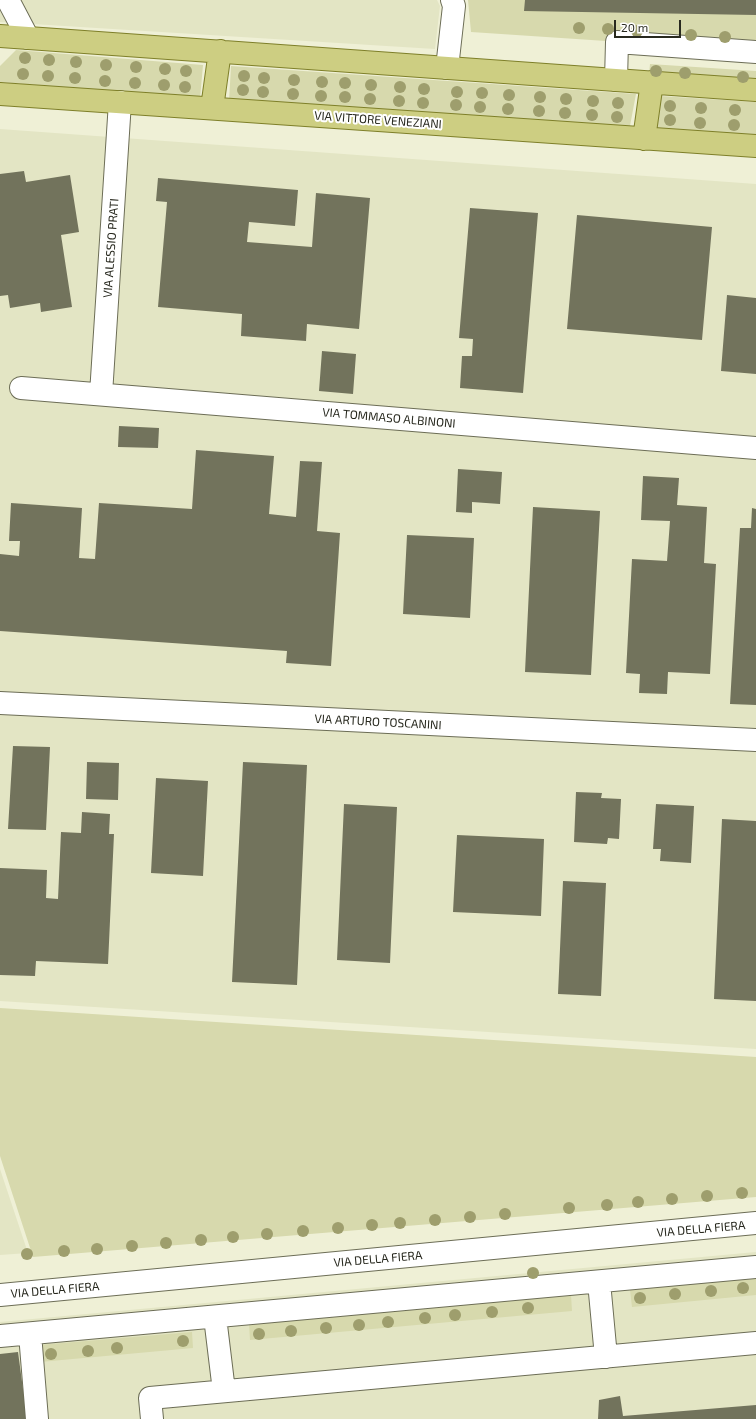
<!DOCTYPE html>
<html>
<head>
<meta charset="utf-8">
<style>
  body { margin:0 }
  #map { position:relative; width:756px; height:1419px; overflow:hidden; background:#eff0d6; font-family:"Exo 2",sans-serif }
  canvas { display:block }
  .scale { position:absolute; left:614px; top:20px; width:67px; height:18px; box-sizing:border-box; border:2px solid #28291f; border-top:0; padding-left:5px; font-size:12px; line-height:14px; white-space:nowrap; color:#28291f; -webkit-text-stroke:3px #fff; paint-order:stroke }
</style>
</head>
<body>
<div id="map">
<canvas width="756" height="1419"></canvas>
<div class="scale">20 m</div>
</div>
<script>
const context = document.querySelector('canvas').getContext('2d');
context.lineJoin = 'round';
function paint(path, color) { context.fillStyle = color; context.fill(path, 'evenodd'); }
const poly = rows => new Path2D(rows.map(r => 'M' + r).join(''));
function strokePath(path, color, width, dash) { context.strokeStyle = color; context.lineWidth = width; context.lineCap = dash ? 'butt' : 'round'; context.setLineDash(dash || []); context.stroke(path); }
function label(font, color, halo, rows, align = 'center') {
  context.font = font + ' "Exo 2",sans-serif'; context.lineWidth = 4; context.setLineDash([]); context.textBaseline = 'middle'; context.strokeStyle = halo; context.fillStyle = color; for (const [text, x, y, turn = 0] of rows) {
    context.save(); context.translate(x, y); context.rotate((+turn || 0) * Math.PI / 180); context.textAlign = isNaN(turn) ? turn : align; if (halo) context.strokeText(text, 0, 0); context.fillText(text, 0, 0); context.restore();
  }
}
paint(poly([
  [0,0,437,0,440,6,435,49,0,22],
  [0,129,756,184,756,1049,0,1001],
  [0,1169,28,1253,0,1255],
  [756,1252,756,1419,0,1419,0,1322]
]), '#e3e5c4');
paint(poly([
  [468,0,756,0,756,51,471,32],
  [16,50,203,65,200,99,0,82,0,66],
  [650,64,756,71,756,82,649,74],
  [231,66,636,94,629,131,229,101],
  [660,96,756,102,756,137,657,130],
  [0,1008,756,1057,756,1197,33,1257,0,1156],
  [756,1278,756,1295,632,1307,630,1290],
  [571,1295,572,1311,250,1340,249,1324],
  [192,1332,193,1348,40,1362,39,1345]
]), '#d7d9ad');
paint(poly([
  [525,0,756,0,756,15,524,11],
  [24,171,26,182,70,175,79,232,61,235,72,307,41,312,40,303,10,308,8,295,0,296,0,174],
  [158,178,298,190,295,226,249,222,247,242,312,247,316,193,370,198,359,329,307,324,306,341,241,336,242,314,158,307,167,202,156,201],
  [470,208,538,213,523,393,460,388,462,356,472,356,473,339,459,338],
  [577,215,712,227,702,340,567,329],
  [727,295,756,298,756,374,721,371],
  [322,351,356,354,353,394,319,391],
  [119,426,159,428,158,448,118,447],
  [196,450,274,456,269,514,296,517,300,461,322,462,317,531,340,533,331,666,286,663,287,651,0,631,0,554,19,556,20,541,9,541,11,503,82,508,79,558,95,559,99,503,192,509],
  [458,469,502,472,500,504,472,502,472,513,456,512],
  [643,476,679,478,677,505,707,507,704,563,716,564,710,674,668,672,667,694,639,693,640,674,626,673,632,559,667,561,670,521,641,520],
  [533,507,600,511,591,675,525,672],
  [752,508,756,509,756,705,730,704,740,528,751,528],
  [407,535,474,538,470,618,403,614],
  [13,746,50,747,46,830,8,829],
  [87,762,119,763,118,800,86,799],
  [243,762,307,765,297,985,232,982],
  [156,778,208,781,203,876,151,873],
  [576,792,602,793,601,798,621,799,619,839,608,838,607,844,574,842],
  [344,804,397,807,390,963,337,960],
  [656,804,694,806,691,863,660,861,661,849,653,849],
  [82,812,110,814,109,834,114,834,108,964,36,961,35,976,0,975,0,868,47,870,46,898,58,899,61,832,81,833],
  [722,819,756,821,756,1001,714,999],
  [457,835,544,839,541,916,453,912],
  [563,881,606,883,601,996,558,994],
  [18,1352,27,1419,0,1419,0,1354],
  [620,1396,623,1416,756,1405,756,1419,598,1419,599,1400]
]), '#72735c');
const minor = poly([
  [8,0,28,38],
  [447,68,454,6,452,0],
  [616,80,617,42,756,52],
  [21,388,756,448],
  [101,394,120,102],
  [0,703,756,740],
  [599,1282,606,1357],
  [0,1295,756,1223],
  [215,1317,224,1391],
  [30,1334,37,1419],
  [0,1336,756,1267],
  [152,1419,150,1398,756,1343]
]);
const major = poly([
  [0,36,756,90],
  [0,94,756,146],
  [212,108,220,51],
  [644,139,652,82]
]);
strokePath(minor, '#6c6d56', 24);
strokePath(major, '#7e7f29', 24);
strokePath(minor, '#fff', 22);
strokePath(major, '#cdce82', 22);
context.fillStyle = '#9e9e6d';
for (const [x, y] of [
  [579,28],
  [608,29],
  [637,31],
  [691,35],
  [725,37],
  [25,58],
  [49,60],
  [76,62],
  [106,65],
  [136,67],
  [165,69],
  [186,71],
  [656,71],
  [685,73],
  [23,74],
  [48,76],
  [244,76],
  [743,77],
  [75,78],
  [264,78],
  [294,80],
  [105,81],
  [322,82],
  [135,83],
  [345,83],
  [164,85],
  [371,85],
  [185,87],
  [400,87],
  [424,89],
  [243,90],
  [263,92],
  [457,92],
  [482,93],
  [293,94],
  [509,95],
  [321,96],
  [345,97],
  [540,97],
  [370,99],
  [566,99],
  [399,101],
  [593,101],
  [423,103],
  [618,103],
  [456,105],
  [670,106],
  [480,107],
  [701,108],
  [508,109],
  [735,110],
  [539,111],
  [565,113],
  [592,115],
  [617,117],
  [670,120],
  [700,123],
  [734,125],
  [742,1193],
  [707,1196],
  [672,1199],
  [638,1202],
  [607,1205],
  [569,1208],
  [505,1214],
  [470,1217],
  [435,1220],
  [400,1223],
  [372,1225],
  [338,1228],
  [303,1231],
  [267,1234],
  [233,1237],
  [201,1240],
  [166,1243],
  [132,1246],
  [97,1249],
  [64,1251],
  [27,1254],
  [533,1273],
  [743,1288],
  [711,1291],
  [675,1294],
  [640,1298],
  [528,1308],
  [492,1312],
  [455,1315],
  [425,1318],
  [388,1322],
  [359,1325],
  [326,1328],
  [291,1331],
  [259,1334],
  [183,1341],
  [117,1348],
  [88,1351],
  [51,1354]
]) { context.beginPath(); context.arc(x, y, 6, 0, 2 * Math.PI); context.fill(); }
label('12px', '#28291f', '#fff', [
  ["VIA VITTORE VENEZIANI",378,120,4],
  ["VIA ALESSIO PRATI",111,248,-86],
  ["VIA TOMMASO ALBINONI",389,418,5],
  ["VIA ARTURO TOSCANINI",378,722,3],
  ["VIA DELLA FIERA",701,1229,-5],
  ["VIA DELLA FIERA",378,1259,-5],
  ["VIA DELLA FIERA",55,1290,-5]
]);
</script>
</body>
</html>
